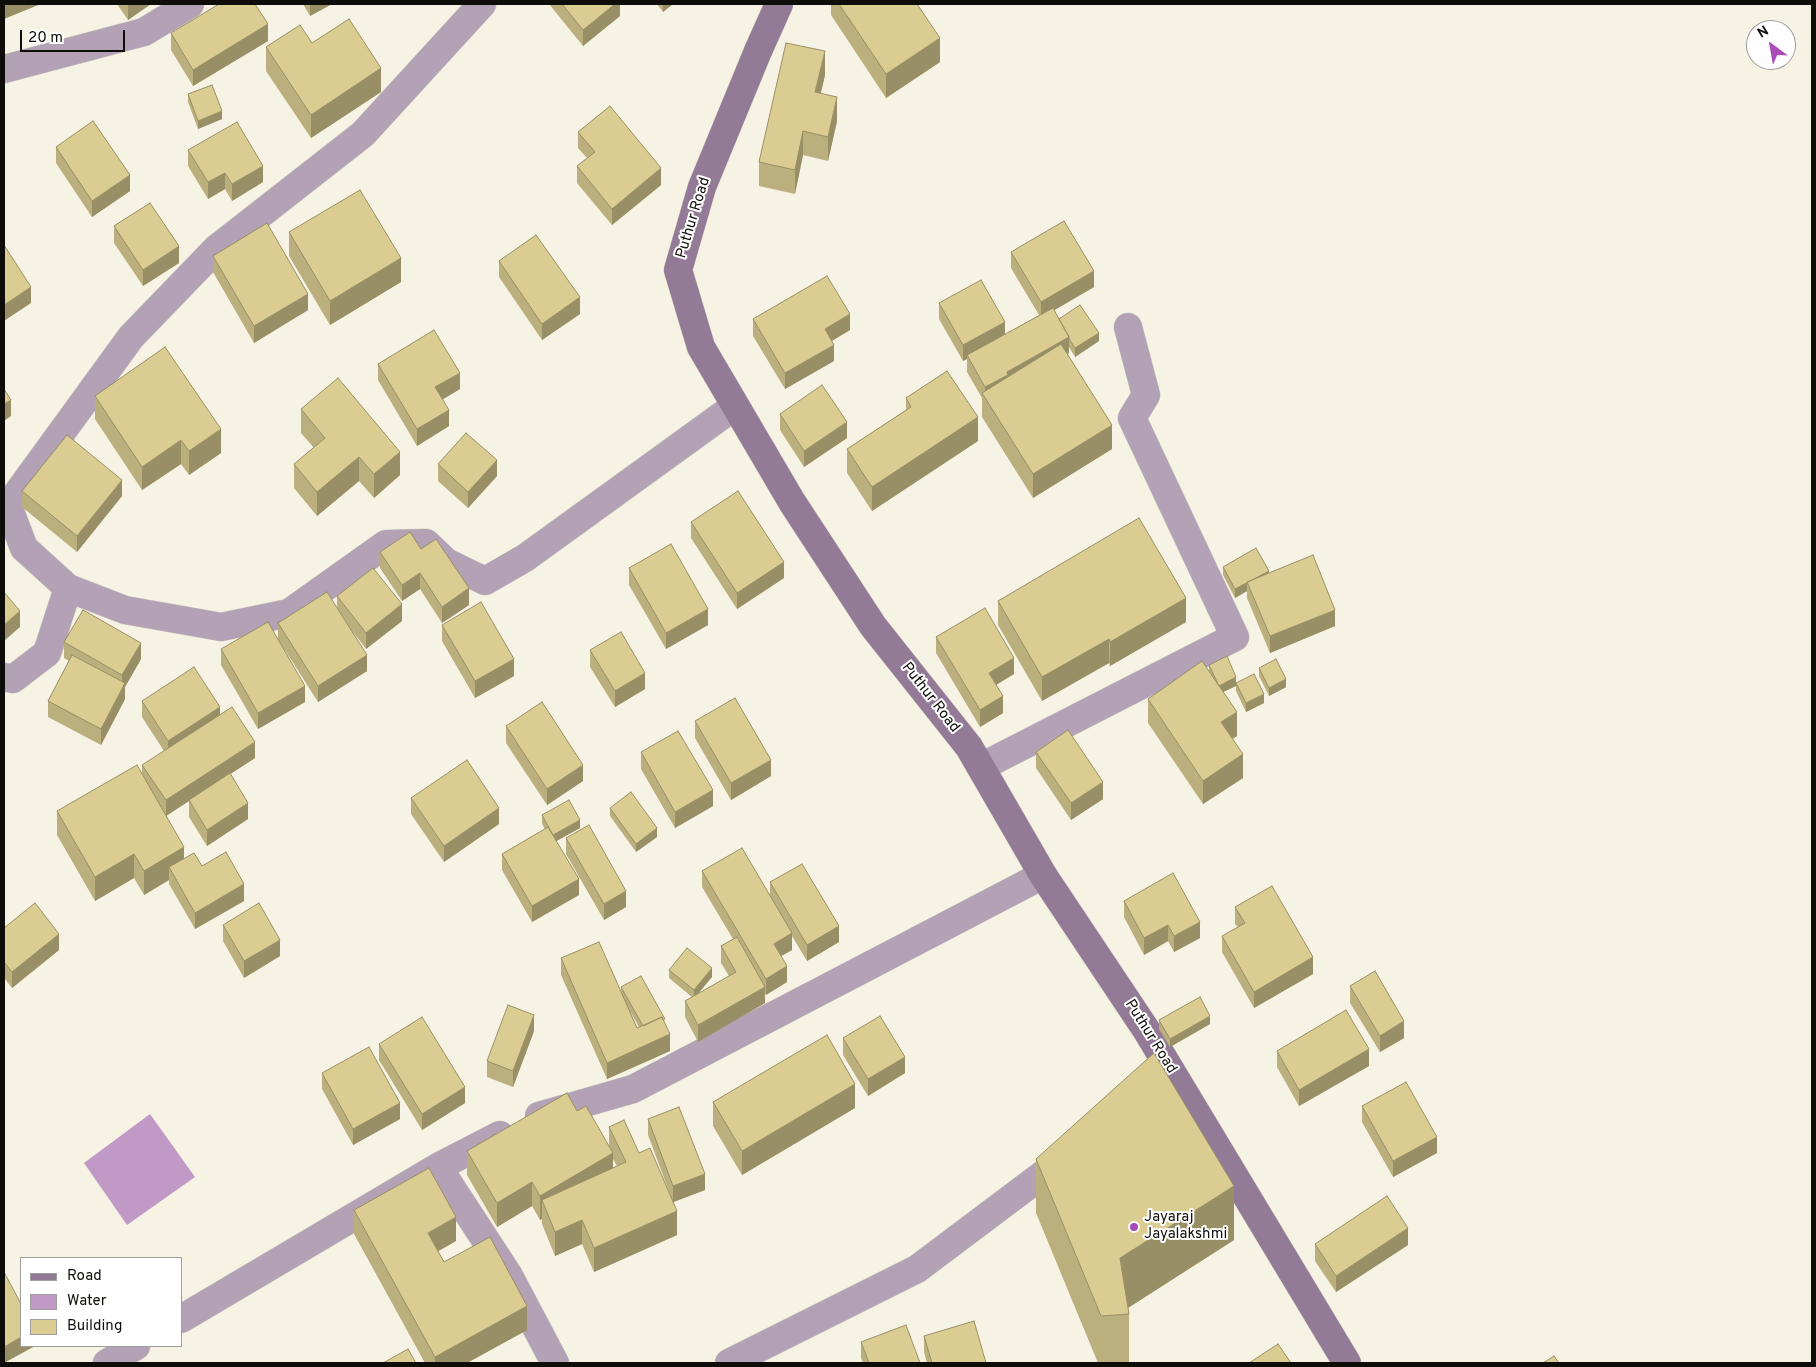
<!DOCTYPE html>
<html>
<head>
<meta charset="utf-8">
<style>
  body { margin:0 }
  #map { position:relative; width:1816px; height:1367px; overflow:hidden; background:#f6f3e5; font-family:Overpass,sans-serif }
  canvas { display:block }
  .frame { position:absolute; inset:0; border:5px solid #0e0d09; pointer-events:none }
  .legend { position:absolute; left:20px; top:1257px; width:162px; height:90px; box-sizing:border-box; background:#fff; border:1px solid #9f9e9d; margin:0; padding:6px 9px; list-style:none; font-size:15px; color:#0e0d09 }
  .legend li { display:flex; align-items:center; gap:10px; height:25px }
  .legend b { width:25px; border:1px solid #9f9e9d }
  .north { position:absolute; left:1746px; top:20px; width:50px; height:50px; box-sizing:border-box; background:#fff; border:1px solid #9f9e9d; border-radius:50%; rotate:328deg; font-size:14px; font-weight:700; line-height:20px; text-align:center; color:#0e0d09 }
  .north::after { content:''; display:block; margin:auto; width:18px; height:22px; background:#a84bb6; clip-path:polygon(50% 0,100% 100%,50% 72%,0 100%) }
  .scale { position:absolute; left:20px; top:30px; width:105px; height:22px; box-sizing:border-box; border:2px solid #0e0d09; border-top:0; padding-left:6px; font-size:15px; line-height:18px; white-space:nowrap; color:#0e0d09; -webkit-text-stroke:4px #fff; paint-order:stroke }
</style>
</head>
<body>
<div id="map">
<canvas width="1816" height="1367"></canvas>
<div class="frame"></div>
<ul class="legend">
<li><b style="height:6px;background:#937a97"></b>Road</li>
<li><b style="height:14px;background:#c199c6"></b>Water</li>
<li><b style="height:14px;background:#dbcc92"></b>Building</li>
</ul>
<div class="north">N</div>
<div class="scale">20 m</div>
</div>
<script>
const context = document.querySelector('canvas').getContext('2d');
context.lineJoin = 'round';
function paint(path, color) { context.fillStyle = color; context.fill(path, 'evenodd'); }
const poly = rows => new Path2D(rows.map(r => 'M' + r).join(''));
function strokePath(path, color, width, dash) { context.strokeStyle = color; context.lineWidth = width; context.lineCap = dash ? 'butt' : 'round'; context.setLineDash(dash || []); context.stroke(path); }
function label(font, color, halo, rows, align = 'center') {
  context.font = font + ' Overpass,sans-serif'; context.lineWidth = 4; context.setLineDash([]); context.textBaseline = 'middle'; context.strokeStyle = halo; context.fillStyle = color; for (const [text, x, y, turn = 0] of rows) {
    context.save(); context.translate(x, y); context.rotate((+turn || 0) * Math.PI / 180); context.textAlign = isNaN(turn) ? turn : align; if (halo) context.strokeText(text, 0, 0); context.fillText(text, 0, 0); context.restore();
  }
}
paint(poly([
  [150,1114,195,1177,127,1225,84,1163]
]), '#c199c6');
const street = poly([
  [4,69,144,32,190,4],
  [4,504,8,506,131,337,216,249,363,134,482,4],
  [8,506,24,548,68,588,125,610,221,627,289,613,386,544,426,543,446,562,485,581,525,558,735,406],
  [4,677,13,679,47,653,68,588],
  [981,767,1235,637,1132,418,1146,395,1128,327],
  [539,1116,633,1089,1043,875],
  [438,1167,509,1276,555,1363],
  [181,1319,438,1167,500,1135],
  [107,1363,136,1346],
  [729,1363,917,1269,1066,1157]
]);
const secondary = poly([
  [779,4,758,51,702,187,678,270,701,347,792,502,873,626,969,747,1043,875,1147,1031,1347,1363]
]);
strokePath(street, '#d1cec2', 29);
strokePath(secondary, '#d1cec2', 29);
strokePath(street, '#b3a1b5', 28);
strokePath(secondary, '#937a97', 28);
paint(poly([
  [117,4,151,4,128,20],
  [303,4,332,4,310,16],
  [549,4,620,4,620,16,583,46],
  [657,4,673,4,663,12],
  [831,4,917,4,940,62,886,98,831,15],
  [171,33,268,41,193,86,171,50],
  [266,47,381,92,311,138,266,71],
  [825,75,821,93,837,121,828,161,803,155,795,194,759,186,759,162],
  [188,94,222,119,198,129,188,102],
  [578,132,661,185,612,225,577,183,577,166,587,158,578,148],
  [56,147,130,191,92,217,56,163],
  [188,150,263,182,232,201,225,189,208,199,188,166],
  [114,226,179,263,143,286,114,243],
  [289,232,401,282,330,325,289,256],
  [1011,252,1094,287,1054,310,1059,319,1099,341,1075,357,1069,347,1069,353,1068,354,1112,449,1033,498,982,417,982,398,967,372,967,359,963,361,939,319,939,303,1005,335,1039,315,1011,268],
  [213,256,308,310,254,343,213,272],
  [499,261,580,314,542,340,499,277],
  [753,319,850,330,832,341,834,361,785,389,753,336],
  [378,364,460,389,443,399,449,426,417,446,378,380],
  [95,396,221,453,189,475,181,464,142,490,95,419],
  [906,398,978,441,872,511,847,473,847,449,906,410],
  [301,409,400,475,374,498,359,481,317,516,294,488,294,464,314,448,301,433],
  [780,414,847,438,804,467,780,430],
  [438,464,497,476,468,508,438,481],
  [22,491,122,496,77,552,22,507],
  [691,522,784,578,737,609,691,538],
  [421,549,469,605,442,623,420,589,402,601,380,568,380,552],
  [1223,567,1269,573,1335,626,1270,653,1247,598,1247,591,1235,598,1223,575],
  [629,568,708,625,666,649,629,585],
  [337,596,402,621,366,649,353,632,367,671,318,702,283,647,305,702,258,729,221,665,221,649,278,638,278,623,337,608],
  [998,601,1186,622,1110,666,1109,663,1042,701,998,625],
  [442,625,514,676,475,698,442,641],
  [936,637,1014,674,996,685,1003,713,980,727,936,653],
  [64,642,141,659,125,687,125,699,101,745,48,717,48,701,69,661,64,658],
  [590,650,645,689,615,707,590,667],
  [1209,665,1236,683,1264,703,1246,712,1236,691,1236,686,1223,692,1237,736,1232,739,1243,778,1203,804,1148,723,1148,699,1209,670],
  [1259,668,1286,687,1269,696,1259,676],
  [142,701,220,714,255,758,230,774,248,819,207,846,189,817,189,801,166,816,184,859,202,866,244,901,195,929,169,884,169,880,144,895,134,878,95,901,57,835,57,811,142,775,142,765,164,751,142,717],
  [695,721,771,776,731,800,695,738],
  [506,726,583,781,547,805,506,743],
  [641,752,713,806,675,828,641,769],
  [1036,752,1103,799,1071,820,1036,768],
  [411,798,499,824,444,862,411,814],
  [610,808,657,837,636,852,610,816],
  [542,815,580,828,556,841,579,895,532,922,502,870,502,854,545,829,542,824],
  [566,838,626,907,604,920,566,854],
  [702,871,770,896,770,882,839,942,807,961,792,936,792,950,781,956,787,982,766,995,765,993,765,1003,698,1042,685,1017,685,1001,692,997,669,978,669,970,712,977,698,994,729,976,721,963,721,946,733,939,702,887],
  [1124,901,1200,938,1174,952,1168,941,1144,955,1124,917],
  [1235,907,1313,974,1254,1008,1222,952,1222,936,1238,927,1235,924],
  [223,925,280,956,244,978,223,941],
  [4,928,59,950,12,988,4,978],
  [561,958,621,992,621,987,665,1024,670,1051,607,1079,561,975],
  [630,1011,639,1027,637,1028],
  [1350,986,1404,1038,1380,1052,1350,1003],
  [1159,1020,1210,1024,1170,1047,1159,1029],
  [534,1031,513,1087,487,1077,487,1061],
  [843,1038,905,1073,868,1096,843,1055],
  [379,1044,465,1103,422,1130,379,1060],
  [1277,1051,1369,1066,1299,1106,1277,1067],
  [322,1073,400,1119,353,1145,322,1089],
  [713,1102,855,1108,742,1175,713,1126],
  [1362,1106,1437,1153,1393,1177,1362,1122],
  [577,1111,609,1147,609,1127,639,1153,671,1197,648,1135,648,1119,705,1190,674,1202,677,1235,594,1272,582,1244,555,1256,542,1224,542,1219,540,1220,532,1206,497,1227,467,1175,467,1151],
  [613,1159,617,1166,613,1168],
  [1036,1159,1234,1240,1128,1308,1129,1314,1129,1363,1098,1363,1036,1213],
  [354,1210,456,1241,438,1251,444,1262,527,1330,467,1363,425,1363,354,1234],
  [1315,1244,1408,1245,1336,1292,1315,1261],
  [924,1336,986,1363,927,1363,924,1352],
  [861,1342,920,1363,863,1363,861,1358]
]), '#bcaf7e');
paint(poly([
  [4,4,41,4,4,19],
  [128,4,151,4,128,20],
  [310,4,332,4,310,16],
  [615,4,620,4,620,16,583,46,583,30],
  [663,4,673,4,663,12],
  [268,24,268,41,193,86,193,70],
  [940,38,940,62,886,98,886,74],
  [825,51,825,75,815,116,815,92],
  [381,68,381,92,311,138,311,115],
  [837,97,837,121,828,161,828,137],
  [5,110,5,118,4,119,4,111],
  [222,111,222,119,198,129,198,121],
  [803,131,803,155,795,194,795,170],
  [263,166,263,182,232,201,232,184],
  [661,168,661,185,612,225,612,209],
  [225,173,225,189,208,199,208,182],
  [130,175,130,191,92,217,92,201],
  [179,246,179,263,143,286,143,270],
  [401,258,401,282,330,325,330,301],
  [1094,271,1094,287,1041,318,1041,302],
  [31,287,31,303,4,321,4,305],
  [308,294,308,310,254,343,254,326],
  [580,297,580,314,542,340,542,324],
  [850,314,850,330,825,345,825,329],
  [1005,322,1005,338,967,355,967,359,963,361,963,345],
  [1099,333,1099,341,1075,357,1075,348],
  [1069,337,1069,353,1008,388,985,398,985,387,1007,372],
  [834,345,834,361,785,389,785,373],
  [460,373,460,389,435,404,435,387],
  [11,400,11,416,4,421,4,404],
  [449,410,449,426,417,446,417,429],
  [978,417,978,441,872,511,872,487],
  [847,422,847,438,804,467,804,451],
  [1112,425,1112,449,1033,498,1033,474],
  [221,429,221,453,189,475,189,451],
  [181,440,181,464,142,490,142,467],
  [400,452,400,475,374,498,374,474],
  [359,457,359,481,317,516,317,492],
  [497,460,497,476,468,508,468,492],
  [122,480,122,496,77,552,77,536],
  [784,562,784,578,737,609,737,593],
  [1269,571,1269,579,1247,583],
  [420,573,420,589,402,601,402,585],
  [1247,583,1247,591,1235,598,1235,589],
  [469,588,469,605,442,623,442,607],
  [1186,598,1186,622,1110,666,1110,642],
  [402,604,402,621,366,649,366,633],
  [708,609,708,625,666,649,666,633],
  [1335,610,1335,626,1270,653,1270,636],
  [20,611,20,627,4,641,4,625],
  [1109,639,1109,663,1042,701,1042,677],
  [141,643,141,659,125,687,125,699,101,745,101,729,122,689,122,675],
  [367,655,367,671,318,702,318,686],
  [1014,658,1014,674,989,689,989,673],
  [514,659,514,676,475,698,475,681],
  [645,673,645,689,615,707,615,691],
  [1236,677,1236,686,1219,694,1219,686],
  [1286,679,1286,687,1269,696,1269,688],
  [305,686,305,702,258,729,258,713],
  [1264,694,1264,703,1246,712,1246,703],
  [1003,696,1003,713,980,727,980,710],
  [220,707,220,723,168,757,168,741],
  [1237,712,1237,736,1221,746,1221,722],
  [255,742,255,758,166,816,166,800],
  [1243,754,1243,778,1203,804,1203,781],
  [771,760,771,776,731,800,731,783],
  [583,765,583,781,547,805,547,789],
  [1103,782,1103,799,1071,820,1071,803],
  [713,790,713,806,675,828,675,812],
  [248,803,248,819,207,846,207,830],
  [499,808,499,824,444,862,444,846],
  [580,820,580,828,553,843,553,835],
  [657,828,657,837,636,852,636,844],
  [184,847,184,871,169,867,169,880,144,895,144,871],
  [134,854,134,878,95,901,95,877],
  [579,879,579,895,532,922,532,906],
  [244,884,244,901,195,929,195,913],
  [626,891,626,907,604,920,604,904],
  [1200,922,1200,938,1174,952,1174,936],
  [1168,925,1168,941,1144,955,1144,938],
  [839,926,839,942,807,961,807,945],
  [792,933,792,950,774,960,774,944],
  [59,934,59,950,12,988,12,972],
  [280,940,280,956,244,978,244,961],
  [1313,957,1313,974,1254,1008,1254,992],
  [787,966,787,982,766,995,766,979],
  [712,968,712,977,694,998,694,990],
  [765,987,765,1003,698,1042,698,1025],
  [534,1015,534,1031,513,1087,513,1071],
  [1210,1016,1210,1024,1170,1047,1170,1039],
  [1404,1021,1404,1038,1380,1052,1380,1036],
  [670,1034,670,1051,607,1079,607,1063],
  [1369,1049,1369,1066,1299,1106,1299,1090],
  [905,1057,905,1073,868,1096,868,1079],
  [855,1084,855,1108,742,1175,742,1151],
  [465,1087,465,1103,422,1130,422,1114],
  [400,1103,400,1119,353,1145,353,1129],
  [1437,1137,1437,1153,1393,1177,1393,1161],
  [613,1153,613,1177,542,1200,542,1219,540,1220,540,1196],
  [705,1174,705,1190,673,1202,673,1186],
  [532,1182,532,1206,497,1227,497,1203],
  [1234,1186,1234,1240,1120,1313,1120,1258],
  [677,1211,677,1235,594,1272,594,1248],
  [456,1217,456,1241,428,1257,428,1233],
  [582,1220,582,1244,555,1256,555,1232],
  [1408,1228,1408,1245,1336,1292,1336,1276],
  [527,1306,527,1330,467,1363,435,1363,435,1357],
  [21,1337,21,1346,35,1346,4,1363,4,1347]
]), '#998f66');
const building = poly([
  [219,4,255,4,268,24,193,70,171,33,219,4],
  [562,4,615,4,583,30,562,4],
  [839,4,917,4,940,38,886,74,839,4],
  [349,19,381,68,311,115,266,47,300,25,312,43,349,19],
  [786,43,825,51,815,92,837,97,828,137,803,131,795,170,759,162,786,43],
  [212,85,222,111,198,121,188,94,212,85],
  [610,106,661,168,612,209,577,166,595,152,578,132,610,106],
  [93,121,130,175,92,201,56,147,93,121],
  [237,122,263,166,232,184,225,173,208,182,188,150,237,122],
  [360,190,401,258,330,301,289,232,360,190],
  [150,203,179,246,143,270,114,226,150,203],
  [1064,221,1094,271,1041,302,1011,252,1064,221],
  [267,223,308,294,254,326,213,256,267,223],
  [536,235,580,297,542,324,499,261,536,235],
  [4,245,31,287,4,305,4,245],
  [827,276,850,314,825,329,834,345,785,373,753,319,827,276],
  [981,280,1005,322,963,345,939,303,981,280],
  [1080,305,1099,333,1075,348,1069,339,1069,337,1059,319,1080,305],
  [1053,308,1069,337,1007,372,1008,375,985,387,967,355,1053,308],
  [434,330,460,373,435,387,449,410,417,429,378,364,434,330],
  [1061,344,1112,425,1033,474,982,393,1061,344],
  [165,347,221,429,189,451,181,440,142,467,95,396,165,347],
  [947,371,978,417,872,487,847,449,911,407,906,398,947,371],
  [338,378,400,452,374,474,359,457,317,492,294,464,325,438,301,409,338,378],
  [822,385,847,422,804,451,780,414,822,385],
  [4,389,11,400,4,404,4,389],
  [466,433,497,460,468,492,438,464,466,433],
  [67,435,122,480,77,536,22,491,67,435],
  [738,491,784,562,737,593,691,522,738,491],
  [1139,518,1186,598,1110,642,1109,639,1042,677,998,601,1139,518],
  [410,532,421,549,436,539,469,588,442,607,420,573,402,585,380,552,410,532],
  [671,544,708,609,666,633,629,568,671,544],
  [1256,548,1269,571,1235,589,1223,567,1256,548],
  [1313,555,1335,610,1270,636,1247,582,1313,555],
  [373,568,402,604,366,633,337,596,373,568],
  [4,592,20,611,4,625,4,592],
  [327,592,367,655,318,686,278,623,327,592],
  [481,602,514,659,475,681,442,625,481,602],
  [985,608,1014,658,989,673,1003,696,980,710,936,637,985,608],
  [83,610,141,643,122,675,64,642,83,610],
  [268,622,305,686,258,713,221,649,268,622],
  [621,632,645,673,615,691,590,650,621,632],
  [72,655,125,683,101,729,48,701,72,655],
  [1227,656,1236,677,1219,686,1209,665,1227,656],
  [1276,659,1286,679,1269,688,1259,668,1276,659],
  [1202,661,1237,712,1221,722,1243,754,1203,781,1148,699,1202,661],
  [194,667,220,707,168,741,142,701,194,667],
  [1254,674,1264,694,1246,703,1236,683,1254,674],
  [735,698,771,760,731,783,695,721,735,698],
  [542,702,583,765,547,789,506,726,542,702],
  [232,707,255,742,166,800,142,765,232,707],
  [1068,730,1103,782,1071,803,1036,752,1068,730],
  [678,731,713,790,675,812,641,752,678,731],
  [467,760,499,808,444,846,411,798,467,760],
  [137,765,184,847,144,871,134,854,95,877,57,811,137,765],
  [230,773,248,803,207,830,189,800,230,773],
  [631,792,657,828,636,844,610,808,631,792],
  [569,800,580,820,553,835,542,815,569,800],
  [589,825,626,891,604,904,566,838,589,825],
  [548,827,579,879,532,906,502,854,548,827],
  [742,848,792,933,774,944,787,966,766,979,702,871,742,848],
  [226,852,244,884,195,913,169,867,194,853,202,866,226,852],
  [802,864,839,926,807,945,770,882,802,864],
  [1173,873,1200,922,1174,936,1168,925,1144,938,1124,901,1173,873],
  [1272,886,1313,957,1254,992,1222,936,1245,923,1235,907,1272,886],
  [35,903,59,934,12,972,4,962,4,928,35,903],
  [259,903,280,940,244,961,223,925,259,903],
  [737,937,765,987,698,1025,685,1001,736,972,721,946,737,937],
  [599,942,637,1028,662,1017,670,1034,607,1063,561,958,599,942],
  [687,948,712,968,694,990,669,970,687,948],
  [1375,971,1404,1021,1380,1036,1350,986,1375,971],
  [641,976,665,1019,663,1020,662,1017,643,1026,621,987,641,976],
  [1200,997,1210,1016,1170,1039,1159,1020,1200,997],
  [508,1005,534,1015,513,1071,487,1061,508,1005],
  [1346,1010,1369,1049,1299,1090,1277,1051,1346,1010],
  [880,1016,905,1057,868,1079,843,1038,880,1016],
  [422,1017,465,1087,422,1114,379,1044,422,1017],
  [827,1035,855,1084,742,1151,713,1102,827,1035],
  [369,1047,400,1103,353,1129,322,1073,369,1047],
  [1154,1053,1234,1186,1120,1258,1129,1314,1101,1316,1036,1159,1154,1053],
  [1406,1082,1437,1137,1393,1161,1362,1106,1406,1082],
  [567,1093,577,1111,586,1106,613,1153,540,1196,532,1182,497,1203,467,1151,567,1093],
  [679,1107,705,1174,673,1186,648,1119,679,1107],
  [624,1120,639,1153,650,1148,677,1211,594,1248,582,1220,555,1232,542,1200,626,1162,609,1127,624,1120],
  [429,1168,456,1217,428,1233,444,1262,490,1237,527,1306,435,1357,354,1210,429,1168],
  [1387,1196,1408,1228,1336,1276,1315,1244,1387,1196],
  [4,1272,21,1304,21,1337,4,1347,4,1272],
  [974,1321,986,1363,932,1363,924,1336,974,1321],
  [906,1325,920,1363,869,1363,861,1342,906,1325],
  [1278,1344,1291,1363,1249,1363,1278,1344],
  [408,1349,416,1363,383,1363,408,1349],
  [1554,1356,1559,1363,1543,1363,1554,1356]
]);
paint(building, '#dbcc92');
strokePath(building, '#998f66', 1);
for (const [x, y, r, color] of [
  [1134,1227,5,"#a84bb6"]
]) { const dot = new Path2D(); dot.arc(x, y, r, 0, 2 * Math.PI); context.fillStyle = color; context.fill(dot); strokePath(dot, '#fff', 2); }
label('15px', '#0e0d09', '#fff', [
  ["Puthur Road",694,218,-73],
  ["Puthur Road",930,698,52],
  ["Puthur Road",1150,1037,58]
]);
label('15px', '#0e0d09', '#fff', [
  ["Jayaraj",1144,1218],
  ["Jayalakshmi",1144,1235]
], 'left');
</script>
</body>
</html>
